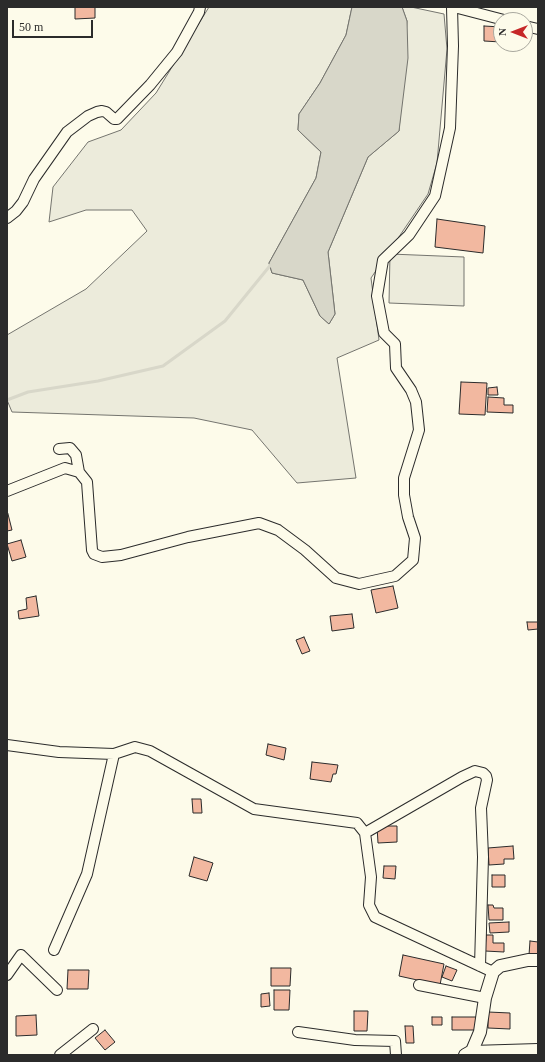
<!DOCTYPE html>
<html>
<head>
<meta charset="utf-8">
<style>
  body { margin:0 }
  #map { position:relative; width:545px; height:1062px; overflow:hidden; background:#fdfbea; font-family:Georgia,serif }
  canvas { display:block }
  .frame { position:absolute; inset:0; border:8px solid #2b2b2b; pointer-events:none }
  .north { position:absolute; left:493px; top:12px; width:40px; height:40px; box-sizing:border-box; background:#fdfbea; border:1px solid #a9a89e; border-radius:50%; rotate:270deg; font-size:11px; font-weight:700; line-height:16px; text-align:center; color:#2b2b2b }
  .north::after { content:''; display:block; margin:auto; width:14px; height:18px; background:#c62828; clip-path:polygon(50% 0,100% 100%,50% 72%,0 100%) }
  .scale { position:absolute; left:12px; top:20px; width:81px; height:18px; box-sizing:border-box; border:2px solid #2b2b2b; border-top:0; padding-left:5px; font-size:12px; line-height:14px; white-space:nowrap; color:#2b2b2b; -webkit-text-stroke:3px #fdfbea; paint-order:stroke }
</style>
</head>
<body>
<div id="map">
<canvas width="545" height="1062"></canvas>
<div class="frame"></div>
<div class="north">N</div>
<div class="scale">50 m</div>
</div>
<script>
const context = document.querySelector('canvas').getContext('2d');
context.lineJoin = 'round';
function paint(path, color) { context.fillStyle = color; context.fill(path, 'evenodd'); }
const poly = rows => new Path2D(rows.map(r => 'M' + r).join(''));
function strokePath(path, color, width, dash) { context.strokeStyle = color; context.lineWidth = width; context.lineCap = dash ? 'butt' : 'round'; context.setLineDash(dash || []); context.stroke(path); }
const green = poly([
  [209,7,352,7,346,35,320,83,299,114,298,130,321,152,316,178,269,263,272,273,303,280,320,316,329,324,335,314,328,252,368,157,399,131,407,21,402,7,411,7,444,14,447,49,437,163,428,194,371,278,379,340,337,358,356,478,297,483,252,430,194,418,12,412,7,400,7,335,86,289,147,231,132,210,86,210,49,222,53,187,88,142,121,130,156,93,209,7],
  [390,254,464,257,464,306,389,303,390,254]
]);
paint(green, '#ecebdb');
strokePath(green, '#74746e', 1);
const water = poly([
  [352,7,402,7,407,21,408,58,399,131,368,157,328,252,335,314,329,324,320,316,303,280,272,273,269,263,316,178,321,152,298,130,299,114,320,83,346,35,352,7]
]);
paint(water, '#d8d7c9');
strokePath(water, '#74746e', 1);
strokePath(poly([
  [7,400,28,392,98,381,163,366,225,321,273,262]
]), '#d8d7c9', 3);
const building = poly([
  [75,7,95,7,95,18,75,19,75,7],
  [484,26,501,27,501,42,484,41,484,26],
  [437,219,485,226,483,253,435,247,437,219],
  [461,382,487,383,485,415,459,414,461,382],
  [497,387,498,395,488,395,488,388,497,387],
  [488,397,504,398,504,405,513,405,513,413,487,412,488,397],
  [8,514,12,530,7,531,7,515,8,514],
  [21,540,26,557,12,561,7,544,21,540],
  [393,586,398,608,376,613,371,590,393,586],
  [36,596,39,616,19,619,18,611,27,609,26,598,36,596],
  [352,614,354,628,332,631,330,616,352,614],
  [527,622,538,622,538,629,528,630,527,622],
  [304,637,310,651,302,654,296,640,304,637],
  [268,744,286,748,284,760,266,755,268,744],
  [312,762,338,765,336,774,333,774,331,782,310,779,312,762],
  [192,799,201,799,202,813,193,813,192,799],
  [377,826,397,826,397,842,378,843,377,826],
  [513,846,514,859,504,859,504,864,489,865,488,848,513,846],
  [194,857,213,863,207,881,189,876,194,857],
  [384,866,396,866,395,879,383,878,384,866],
  [492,875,505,875,505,887,492,887,492,875],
  [488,905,493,905,494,908,503,908,503,920,489,920,488,905],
  [509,922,509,932,490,933,489,923,509,922],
  [486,935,493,935,493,943,504,943,504,952,485,951,486,935],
  [530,941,538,942,538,955,529,955,530,941],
  [403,955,444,964,440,985,399,976,403,955],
  [446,966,457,970,452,981,442,977,446,966],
  [271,968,291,968,290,986,271,986,271,968],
  [68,970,89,970,88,989,67,989,68,970],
  [274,990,290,990,289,1010,274,1010,274,990],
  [269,993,270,1006,261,1007,261,994,269,993],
  [354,1011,368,1011,367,1031,354,1031,354,1011],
  [488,1012,510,1013,510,1029,488,1028,488,1012],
  [36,1015,37,1035,16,1036,16,1016,36,1015],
  [432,1017,442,1017,442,1025,432,1025,432,1017],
  [452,1017,478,1017,478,1030,452,1030,452,1017],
  [405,1026,413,1026,414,1043,406,1043,405,1026],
  [105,1030,115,1042,105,1050,95,1038,105,1030]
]);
paint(building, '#f2b8a0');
strokePath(building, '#2b2b2b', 1);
const minor = poly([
  [454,7,504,20],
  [525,26,538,29],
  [7,218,16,211,23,202,34,179,67,132,88,116,97,112,102,111,106,112,114,119,117,119,150,85,177,52,199,12,200,7],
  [59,449,70,448,76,455,79,472],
  [7,491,65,468,79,472,87,482,92,550,94,554,102,557,121,555,188,537,259,523,278,530,305,550,336,578,359,584,395,576,413,560,415,538,408,517,404,495,404,478,419,430,416,402,411,390,396,368,395,344,384,333,377,296,383,260,409,235,435,196,450,128,453,46,452,7],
  [7,745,59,752,114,754,135,747,150,751,254,809,357,823,365,833,371,877,369,905,375,917,493,972],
  [365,833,462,777,475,771,483,773,486,776,487,780,481,808,483,857,480,966],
  [54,950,87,874,114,754],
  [7,975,21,955,57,990],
  [419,985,485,998],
  [298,1032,355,1040,395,1041,396,1055],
  [472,1051,538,1049],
  [60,1055,93,1029]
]);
const tertiary = poly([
  [465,1055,472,1051,480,1032,485,998,493,972,500,966,528,960,538,960]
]);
strokePath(minor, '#2b2b2b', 12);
strokePath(tertiary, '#2b2b2b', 14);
strokePath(minor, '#fdfbea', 10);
strokePath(tertiary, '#fdfbea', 12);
</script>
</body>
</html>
